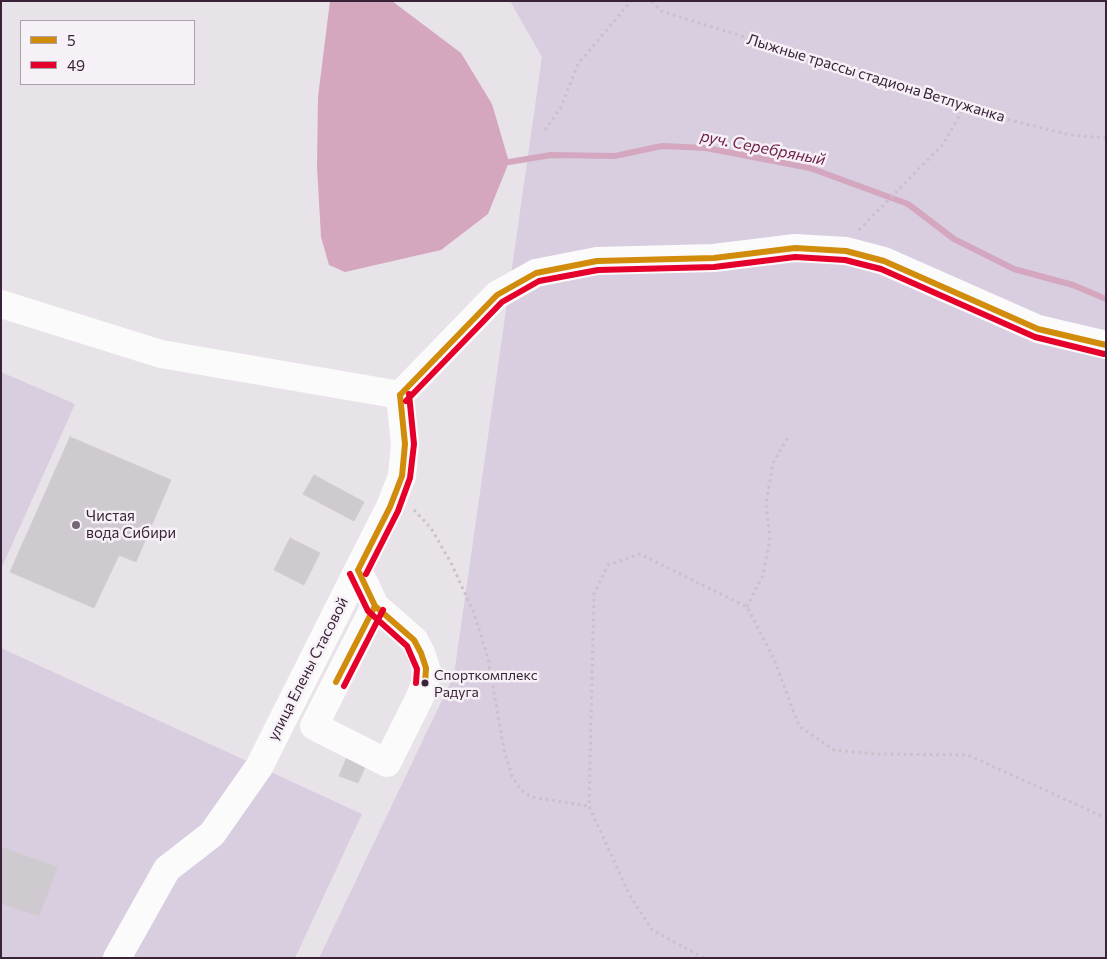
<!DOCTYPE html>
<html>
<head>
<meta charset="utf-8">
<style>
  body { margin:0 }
  #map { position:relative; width:1107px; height:959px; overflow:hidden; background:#e8e3e8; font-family:Commissioner,sans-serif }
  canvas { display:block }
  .frame { position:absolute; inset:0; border:2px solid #3a2338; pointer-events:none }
  .legend { position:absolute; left:20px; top:20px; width:175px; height:65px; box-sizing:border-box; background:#f6f1f7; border:1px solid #ab9fab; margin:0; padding:6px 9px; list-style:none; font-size:15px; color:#3a2338 }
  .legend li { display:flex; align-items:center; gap:10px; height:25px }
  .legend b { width:25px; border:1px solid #ab9fab }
</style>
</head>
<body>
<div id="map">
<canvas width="1107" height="959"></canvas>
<div class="frame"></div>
<ul class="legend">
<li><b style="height:6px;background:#d18c0b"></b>5</li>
<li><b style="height:6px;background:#e4002b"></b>49</li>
</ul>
</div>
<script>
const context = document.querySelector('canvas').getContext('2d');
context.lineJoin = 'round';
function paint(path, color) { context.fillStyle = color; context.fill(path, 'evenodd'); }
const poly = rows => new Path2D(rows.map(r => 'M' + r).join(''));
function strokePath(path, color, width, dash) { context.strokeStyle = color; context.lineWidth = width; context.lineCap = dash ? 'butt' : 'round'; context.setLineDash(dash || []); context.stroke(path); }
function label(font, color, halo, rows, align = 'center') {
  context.font = font + ' Commissioner,sans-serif'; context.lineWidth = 5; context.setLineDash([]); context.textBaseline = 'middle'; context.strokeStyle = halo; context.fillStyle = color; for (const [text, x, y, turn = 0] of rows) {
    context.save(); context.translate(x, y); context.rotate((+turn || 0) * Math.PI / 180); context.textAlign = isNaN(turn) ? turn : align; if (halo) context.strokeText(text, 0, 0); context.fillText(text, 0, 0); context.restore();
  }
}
paint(poly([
  [510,1,1106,1,1106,958,319,958,454,675,542,57],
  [1,372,75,404,1,569],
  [1,648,362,814,295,958,1,958]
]), '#d9cde0');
paint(poly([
  [330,1,392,1,461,53,492,104,509,162,488,214,441,250,345,272,329,265,321,237,317,167,318,97]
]), '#d4a7bf');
strokePath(poly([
  [509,162,551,155,615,156,662,146,706,148,810,168,908,204,954,239,1014,269,1073,285,1106,299]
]), '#d4a7bf', 6);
const building = poly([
  [70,437,171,480,136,562,119,555,94,608,10,572,70,437],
  [314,475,364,502,354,521,303,494,314,475],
  [290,538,320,553,304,585,274,570,290,538],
  [347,757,366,765,358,783,339,776,347,757],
  [1,847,57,867,39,916,1,903,1,847]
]);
paint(building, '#cfcad0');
strokePath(building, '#d1ccd1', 1);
strokePath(poly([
  [652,1,661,11,1010,120,1070,135,1106,138],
  [545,130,561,107,578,64,631,1],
  [859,230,944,143,965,106],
  [414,510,431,528,452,565,473,611,488,658,504,750,512,776,520,789,531,797,589,806],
  [747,607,763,575,770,540,766,504,773,463,788,437],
  [704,958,652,930,629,894,589,806,594,594,608,565,640,554,747,607,774,659,799,726,834,750,877,754,968,755,1106,818]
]), '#c9c0c8', 3, [2.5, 4]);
strokePath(poly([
  [1,304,161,354,400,395],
  [400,395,497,295,536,273,597,261,714,258,795,248,846,251,884,261,1038,329,1106,345],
  [358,570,375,606,414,640,421,653,426,668,425,684,419,699,387,763,314,726,375,606],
  [117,958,167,869,212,834,259,767,358,570,390,507,402,476,405,444,400,395]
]), '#fcfbfc', 28);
strokePath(poly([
  [400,395,497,295,536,273,597,261,714,258,795,248,846,251,884,261,1038,329,1106,345],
  [358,570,390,507,402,476,405,444,400,395],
  [358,570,375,606,414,640,421,653,426,668,425,684],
  [336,682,375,606]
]), '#d18c0b', 6);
strokePath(poly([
  [406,401,502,302,539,281,598,270,714,267,795,257,845,260,881,269,1035,337,1104,354],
  [350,574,368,611,407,646,417,669,416,683],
  [366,574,398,511,410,478,414,444,409,394],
  [344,686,383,610]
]), '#e4002b', 6);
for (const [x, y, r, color] of [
  [76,525,5,"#776676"],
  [425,683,4.5,"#3a2338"]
]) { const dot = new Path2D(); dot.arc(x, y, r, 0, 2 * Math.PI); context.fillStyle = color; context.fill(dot); strokePath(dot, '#f6f1f7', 2); }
label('14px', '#3a2338', '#f6f1f7', [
  ["Спорткомплекс",434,675],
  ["Радуга",434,692]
], 'left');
label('15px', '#3a2338', '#f6f1f7', [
  ["Лыжные трассы стадиона Ветлужанка",876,78,17],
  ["улица Елены Стасовой",308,669,-63]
]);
label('15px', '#3a2338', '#f6f1f7', [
  ["Чистая",86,516],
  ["вода Сибири",86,533]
], 'left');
label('italic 16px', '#71224a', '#f6f1f7', [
  ["руч. Серебряный",763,148,11]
]);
</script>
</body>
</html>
